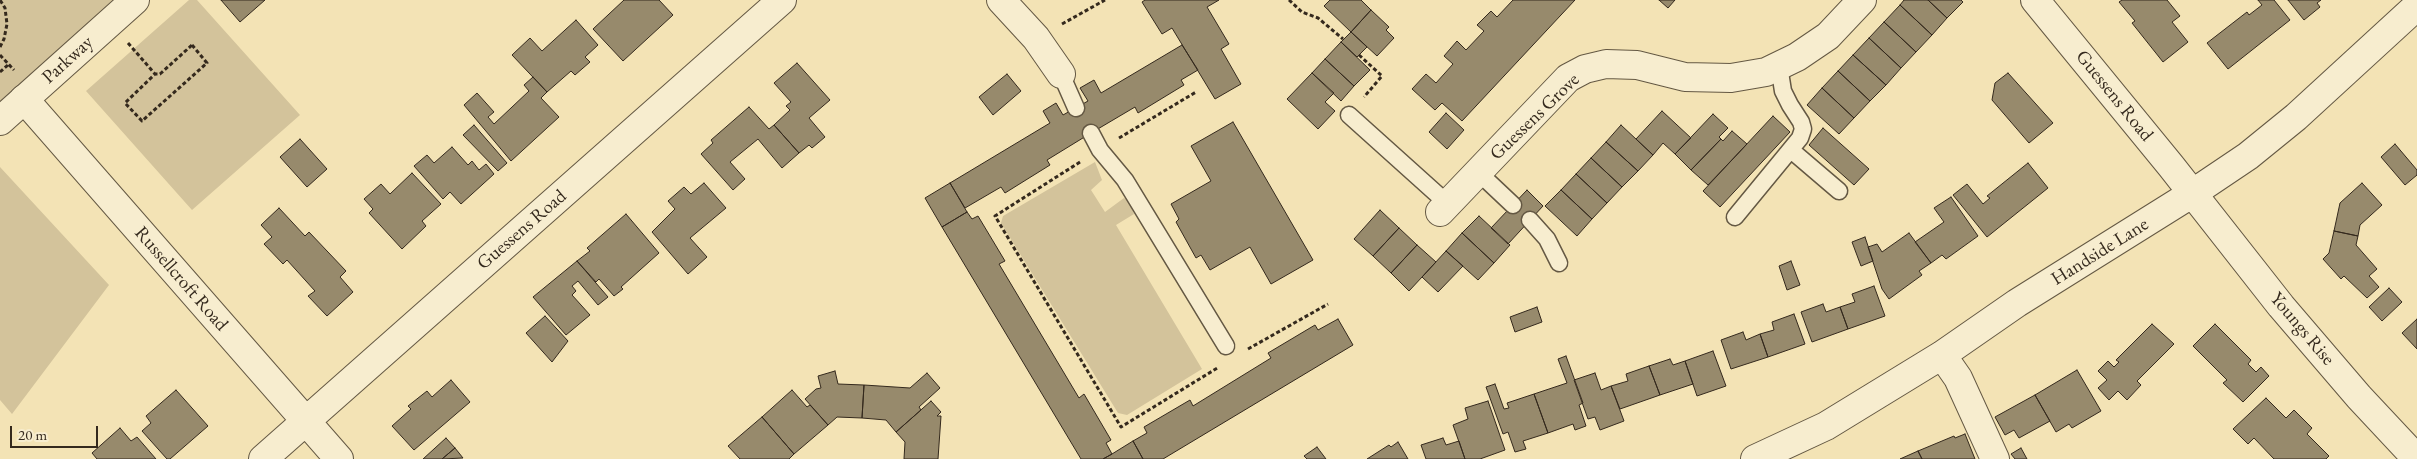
<!DOCTYPE html>
<html>
<head>
<meta charset="utf-8">
<style>
  body { margin:0 }
  #map { position:relative; width:2417px; height:459px; overflow:hidden; background:#f3e3b5; font-family:"EB Garamond",serif }
  canvas { display:block }
  .scale { position:absolute; left:10px; top:426px; width:88px; height:22px; box-sizing:border-box; border:2px solid #34291d; border-top:0; padding-left:6px; font-size:15px; line-height:18px; white-space:nowrap; color:#34291d; -webkit-text-stroke:4px #f7edcf; paint-order:stroke }
</style>
</head>
<body>
<div id="map">
<canvas width="2417" height="459"></canvas>
<div class="scale">20 m</div>
</div>
<script>
const context = document.querySelector('canvas').getContext('2d');
context.lineJoin = 'round';
function paint(path, color) { context.fillStyle = color; context.fill(path, 'evenodd'); }
const poly = rows => new Path2D(rows.map(r => 'M' + r).join(''));
function strokePath(path, color, width, dash) { context.strokeStyle = color; context.lineWidth = width; context.lineCap = dash ? 'butt' : 'round'; context.setLineDash(dash || []); context.stroke(path); }
function label(font, color, halo, rows, align = 'center') {
  context.font = font + ' "EB Garamond",serif'; context.lineWidth = 5; context.setLineDash([]); context.textBaseline = 'middle'; context.strokeStyle = halo; context.fillStyle = color; for (const [text, x, y, turn = 0] of rows) {
    context.save(); context.translate(x, y); context.rotate((+turn || 0) * Math.PI / 180); context.textAlign = isNaN(turn) ? turn : align; if (halo) context.strokeText(text, 0, 0); context.fillText(text, 0, 0); context.restore();
  }
}
paint(poly([
  [0,0,118,0,0,103],
  [189,0,197,0,300,115,192,210,86,91],
  [1095,162,1102,180,1091,190,1105,212,1124,198,1129,201,1134,214,1116,225,1202,369,1127,415,1118,413,1001,223,1003,216],
  [0,167,109,285,12,414,0,400]
]), '#d3c39b');
const building = poly([
  [221,0,265,0,240,22,221,0],
  [624,0,659,0,673,15,623,61,593,29,624,0],
  [1145,0,1219,0,1207,7,1229,44,1221,49,1241,84,1215,99,1172,28,1162,34,1142,2,1145,0],
  [1330,0,1361,0,1371,10,1351,32,1324,6,1330,0],
  [1513,0,1575,0,1462,121,1442,103,1435,110,1412,89,1426,74,1436,83,1453,64,1444,56,1457,41,1466,50,1484,31,1477,25,1491,11,1497,17,1513,0],
  [1659,0,1675,0,1668,8,1659,0],
  [1904,0,1928,0,1947,18,1932,35,1900,5,1904,0],
  [1928,0,1961,0,1963,2,1947,18,1928,0],
  [2122,0,2167,0,2180,16,2172,22,2188,42,2163,62,2132,23,2135,21,2119,2,2122,0],
  [2258,0,2274,0,2290,20,2228,69,2207,43,2247,12,2249,15,2262,5,2258,0],
  [2288,0,2321,0,2317,3,2320,7,2304,20,2288,0],
  [1900,5,1932,35,1916,52,1884,22,1900,5],
  [1371,10,1389,27,1386,30,1394,38,1377,56,1351,32,1371,10],
  [576,20,598,45,585,57,590,62,575,75,571,71,547,92,512,55,530,38,542,51,576,20],
  [1884,22,1916,52,1901,68,1869,38,1884,22],
  [1351,32,1367,47,1357,57,1341,42,1351,32],
  [1869,38,1901,68,1886,85,1853,55,1869,38],
  [1341,42,1370,70,1354,86,1325,59,1341,42],
  [1182,45,1198,70,1181,80,1184,85,1138,113,1135,107,1091,133,1047,160,1050,165,1005,193,1001,187,965,208,950,183,1050,123,1043,111,1056,103,1063,115,1088,101,1080,88,1094,80,1101,93,1182,45],
  [1853,55,1886,85,1870,101,1838,71,1853,55],
  [1325,59,1354,86,1341,101,1312,73,1325,59],
  [797,63,830,100,809,118,825,137,812,148,809,145,799,153,774,125,790,110,786,106,791,102,774,83,797,63],
  [1838,71,1870,101,1854,118,1822,88,1838,71],
  [1312,73,1334,93,1325,102,1335,111,1318,129,1287,99,1312,73],
  [2008,73,2053,123,2029,143,1992,100,1995,83,2008,73],
  [1007,74,1021,91,993,115,979,97,1007,74],
  [533,77,547,92,541,98,559,117,511,161,464,105,477,93,494,112,488,117,494,124,529,91,524,85,533,77],
  [1822,88,1854,118,1839,134,1807,105,1822,88],
  [749,107,769,129,774,125,799,153,782,168,758,139,730,162,745,179,733,190,701,154,713,143,711,140,749,107],
  [1662,111,1691,138,1675,154,1663,143,1653,155,1636,139,1662,111],
  [1446,113,1464,130,1447,149,1429,132,1446,113],
  [1713,114,1728,128,1719,137,1721,139,1691,170,1675,154,1713,114],
  [1773,116,1790,132,1720,207,1703,191,1773,116],
  [1233,122,1313,260,1271,284,1250,247,1210,270,1201,255,1196,258,1176,222,1179,219,1171,204,1211,181,1191,146,1233,122],
  [474,125,507,163,498,171,463,135,474,125],
  [1621,125,1653,155,1638,171,1606,142,1621,125],
  [1823,128,1869,169,1854,185,1809,145,1823,128],
  [1732,131,1747,144,1708,185,1691,170,1721,139,1723,141,1732,131],
  [300,139,327,169,307,187,280,157,300,139],
  [1606,142,1638,171,1622,187,1591,158,1606,142],
  [2395,144,2417,170,2417,175,2405,185,2381,157,2395,144],
  [452,147,468,165,472,161,479,170,486,164,494,174,461,204,450,192,443,199,414,166,427,155,434,163,452,147],
  [1591,158,1622,187,1607,203,1576,174,1591,158],
  [2028,163,2048,188,1987,237,1953,195,1967,184,1983,204,1990,198,1987,196,2028,163],
  [412,173,441,204,422,221,426,226,402,249,369,213,373,209,364,199,381,184,390,194,412,173],
  [1576,174,1607,203,1592,219,1561,190,1576,174],
  [704,183,726,208,690,238,707,257,688,274,652,232,675,209,668,201,684,187,691,194,704,183],
  [950,183,967,212,942,227,925,198,950,183],
  [2362,183,2382,205,2360,225,2358,236,2334,231,2340,203,2362,183],
  [1527,190,1543,206,1508,244,1491,228,1527,190],
  [1561,190,1592,219,1577,236,1545,206,1561,190],
  [1951,197,1978,236,1946,259,1942,255,1931,263,1915,242,1944,222,1934,208,1951,197],
  [279,208,305,236,309,232,346,271,340,277,353,292,327,316,308,296,315,291,287,260,283,264,264,244,272,237,261,225,279,208],
  [1380,210,1399,228,1373,256,1354,239,1380,210],
  [967,212,972,219,978,216,1005,261,999,264,1079,398,1084,394,1111,440,1106,443,1112,454,1103,459,1081,459,942,227,967,212],
  [626,214,659,253,621,287,623,289,614,296,599,279,596,282,577,261,590,251,587,248,626,214],
  [1479,216,1510,245,1494,263,1462,233,1479,216],
  [1399,228,1417,245,1391,273,1373,256,1399,228],
  [2334,231,2358,236,2356,245,2377,269,2369,276,2379,287,2367,298,2344,276,2341,279,2323,259,2329,253,2334,231],
  [1462,233,1494,263,1478,280,1446,251,1462,233],
  [1909,233,1931,263,1919,271,1922,275,1889,299,1882,289,1868,247,1877,244,1882,252,1909,233],
  [1865,237,1873,261,1861,266,1852,242,1865,237],
  [1417,245,1436,262,1409,291,1391,273,1417,245],
  [1446,251,1463,266,1438,292,1422,277,1446,251],
  [577,261,608,297,598,305,578,281,572,286,576,291,572,295,590,315,566,335,533,297,577,261],
  [1791,261,1800,285,1787,290,1779,266,1791,261],
  [1874,286,1885,316,1848,329,1840,307,1855,302,1852,294,1874,286],
  [2389,288,2402,302,2382,321,2369,307,2389,288],
  [1823,304,1826,312,1840,307,1848,329,1812,342,1801,312,1823,304],
  [1537,307,1542,322,1515,332,1510,317,1537,307],
  [1794,314,1805,344,1768,357,1760,334,1774,330,1772,322,1794,314],
  [545,316,568,341,552,362,526,333,545,316],
  [1338,319,1353,345,1163,459,1143,459,1133,441,1147,433,1144,427,1190,400,1193,406,1271,358,1268,353,1315,325,1318,330,1338,319],
  [2417,319,2417,349,2402,333,2417,319],
  [2152,324,2174,344,2137,381,2141,385,2127,400,2118,391,2109,400,2098,388,2107,380,2098,371,2108,361,2114,367,2119,362,2116,360,2152,324],
  [2215,324,2251,360,2248,364,2256,372,2261,367,2269,376,2243,402,2223,383,2227,380,2193,346,2215,324],
  [1743,332,1746,340,1760,334,1768,357,1731,369,1721,340,1743,332],
  [1713,351,1726,386,1697,396,1685,361,1713,351],
  [1566,356,1583,403,1579,405,1586,426,1575,430,1573,424,1548,433,1534,394,1567,383,1558,359,1566,356],
  [1670,359,1673,365,1685,361,1693,384,1660,395,1649,366,1670,359],
  [1649,366,1660,395,1620,409,1611,386,1628,381,1626,374,1649,366],
  [2077,370,2101,411,2072,428,2069,424,2056,432,2035,395,2077,370],
  [835,371,838,384,864,385,862,418,837,417,828,425,805,399,816,389,821,388,818,376,835,371],
  [927,373,940,388,919,407,921,410,896,432,886,420,862,418,864,385,910,388,927,373],
  [1595,373,1601,390,1611,386,1624,421,1600,430,1595,417,1588,419,1574,380,1595,373],
  [451,380,470,402,414,450,392,426,411,409,408,406,427,391,432,397,451,380],
  [1495,384,1504,409,1509,408,1507,403,1534,394,1548,433,1523,441,1526,449,1515,452,1508,432,1503,434,1486,387,1495,384],
  [176,390,208,426,170,459,167,459,142,431,151,423,146,416,176,390],
  [792,390,807,407,810,405,828,425,794,454,762,417,792,390],
  [2035,395,2050,421,2019,438,2014,430,2005,435,1995,417,2035,395],
  [2266,398,2286,418,2294,410,2312,428,2307,434,2329,456,2326,459,2274,459,2254,438,2248,444,2233,429,2266,398],
  [931,401,941,412,937,416,941,416,938,459,904,459,905,442,896,432,931,401],
  [1488,401,1505,450,1480,459,1465,459,1453,425,1468,419,1465,408,1488,401],
  [762,417,794,454,789,459,740,459,728,446,762,417],
  [120,428,131,441,137,437,156,459,97,459,92,453,120,428],
  [1965,434,1975,459,1922,459,1918,451,1954,436,1955,438,1965,434],
  [446,438,455,448,442,459,423,459,446,438],
  [1443,438,1446,445,1459,441,1465,459,1426,459,1421,445,1443,438],
  [1133,441,1143,459,1103,459,1112,454,1133,441],
  [1398,442,1408,459,1367,459,1389,445,1391,447,1398,442],
  [1317,447,1326,459,1307,459,1304,456,1317,447],
  [455,448,463,458,442,459,455,448],
  [2021,448,2027,459,2015,459,2011,454,2021,448],
  [1918,451,1922,459,1900,459,1918,451]
]);
paint(building, '#978a6c');
strokePath(building, '#34291d', 1);
const service = poly([
  [1061,74,1076,108],
  [1349,115,1448,204],
  [1091,133,1100,150,1125,180,1226,346],
  [1791,150,1839,191],
  [1478,172,1513,205],
  [1735,217,1800,138,1803,129,1801,122,1790,105,1783,91,1779,66],
  [1530,220,1547,239,1559,263]
]);
const minor = poly([
  [1001,0,1036,38,1061,74],
  [2035,0,2171,166,2281,306,2359,397,2417,459],
  [24,99,339,459],
  [1440,212,1568,78,1585,69,1606,64,1637,65,1685,77,1731,78,1766,72,1797,57,1828,36,1862,0],
  [1942,355,1958,378,1995,459],
  [263,459,782,0],
  [1755,459,1826,426,1942,355,2017,303,2193,193,2248,156,2296,117,2417,6]
]);
const tertiary = poly([
  [0,121,135,0]
]);
strokePath(service, '#645843', 19);
strokePath(minor, '#645843', 30);
strokePath(tertiary, '#645843', 30);
strokePath(poly([
  [1289,0,1302,12,1318,18,1343,39],
  [1062,24,1105,0],
  [128,43,155,74],
  [192,45,207,63,142,121,125,103,155,74,160,74,192,45],
  [0,47,4,39,7,24,5,8,0,0],
  [0,55,14,70],
  [1359,55,1382,76,1364,97],
  [0,72,9,64],
  [1119,138,1196,92],
  [1080,162,995,216,1121,427,1219,367],
  [1248,349,1328,304]
]), '#34291d', 3, [4, 2.5]);
strokePath(service, '#f7edcf', 16);
strokePath(minor, '#f7edcf', 28);
strokePath(tertiary, '#f7edcf', 28);
label('19px', '#34291d', '#f7edcf', [
  ["Parkway",68,60,-42],
  ["Guessens Road",2114,96,51],
  ["Guessens Grove",1535,117,-44],
  ["Guessens Road",522,230,-41],
  ["Handside Lane",2100,252,-32],
  ["Russellcroft Road",181,279,49],
  ["Youngs Rise",2302,329,50]
]);
</script>
</body>
</html>
